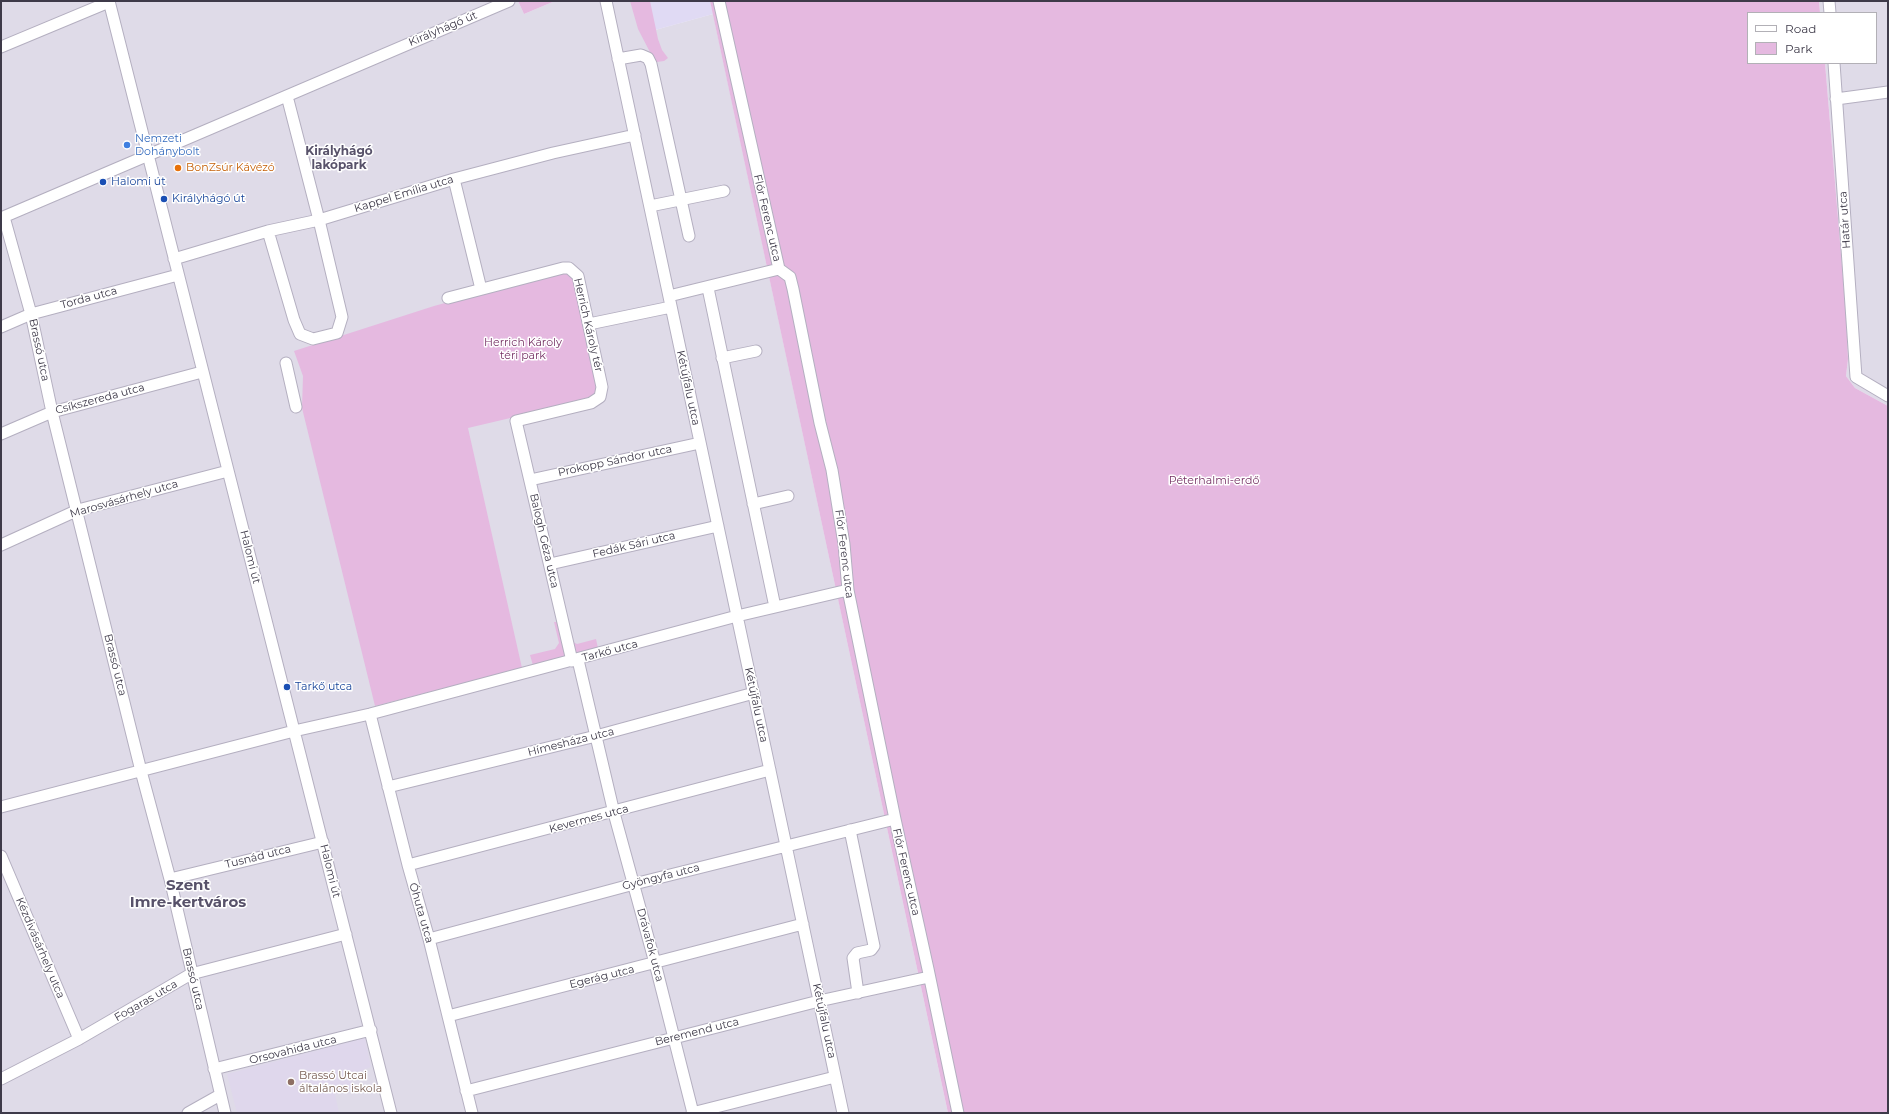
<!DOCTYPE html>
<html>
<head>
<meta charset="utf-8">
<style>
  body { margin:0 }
  #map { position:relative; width:1889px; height:1114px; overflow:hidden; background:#efecf5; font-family:Montserrat,sans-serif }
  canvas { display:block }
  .frame { position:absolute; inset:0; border:2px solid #3e3a49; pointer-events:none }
  .legend { position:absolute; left:1747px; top:12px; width:130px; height:52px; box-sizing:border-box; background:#fff; border:1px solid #b2b0b6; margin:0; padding:5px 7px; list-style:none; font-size:12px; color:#3e3a49 }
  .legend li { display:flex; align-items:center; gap:8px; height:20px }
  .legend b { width:20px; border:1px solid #b2b0b6 }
</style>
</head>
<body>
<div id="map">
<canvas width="1889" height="1114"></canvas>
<div class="frame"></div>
<ul class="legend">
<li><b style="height:5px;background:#fff"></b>Road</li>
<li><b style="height:11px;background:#e5b9e0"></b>Park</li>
</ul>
</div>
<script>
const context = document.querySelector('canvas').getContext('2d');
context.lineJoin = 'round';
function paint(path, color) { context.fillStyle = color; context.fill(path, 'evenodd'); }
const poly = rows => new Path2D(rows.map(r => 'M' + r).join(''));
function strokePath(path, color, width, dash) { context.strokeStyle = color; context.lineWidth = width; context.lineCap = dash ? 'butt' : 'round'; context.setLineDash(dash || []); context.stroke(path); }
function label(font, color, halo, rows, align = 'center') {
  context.font = font + ' Montserrat,sans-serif'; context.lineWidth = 3; context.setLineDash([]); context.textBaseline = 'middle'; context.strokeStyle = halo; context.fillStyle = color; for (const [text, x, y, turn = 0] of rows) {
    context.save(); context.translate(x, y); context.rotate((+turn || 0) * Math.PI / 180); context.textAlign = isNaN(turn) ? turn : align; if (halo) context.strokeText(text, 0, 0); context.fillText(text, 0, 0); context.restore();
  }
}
paint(poly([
  [1,1,518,1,524,14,555,1,649,1,655,30,713,14,948,1113,1,1113],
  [1819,1,1888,1,1888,406,1855,388,1846,376,1848,359,1846,314,1825,63,1876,63,1876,13,1820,13]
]), '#dfdbe8');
paint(poly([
  [649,1,710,1,713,14,655,30]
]), '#e0daf4');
paint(poly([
  [365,1038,371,1067,350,1075,353,1088,335,1094,339,1113,237,1113,227,1074]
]), '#dfd7ec');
paint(poly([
  [518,1,555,1,524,14],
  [630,1,650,1,658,39,662,50,668,58,664,61,657,62,653,58,638,29],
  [710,1,1819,1,1820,13,1748,13,1748,63,1825,63,1846,314,1848,359,1846,376,1855,388,1888,406,1888,1113,948,1113],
  [562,271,573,275,599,391,591,399,468,428,522,668,375,706,302,408,303,376,294,351,434,306],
  [554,622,559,622,569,660,534,669,530,655,555,649,559,643],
  [570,629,573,642,577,644,596,639,599,653,573,659]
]), '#e5b9e0');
const minor = poly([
  [109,1,391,1113],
  [606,1,843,1113],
  [719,1,779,269,790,277,793,289,820,423,832,470,844,544,848,590,895,819,928,969,958,1113],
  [1829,1,1830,13],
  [1,47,109,2],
  [618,59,641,55,648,58,651,64,689,236],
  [1834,63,1856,377,1888,396],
  [1836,99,1888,92],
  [454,179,481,289],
  [650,206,724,191],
  [4,217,31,314,52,412,141,771,170,879,225,1113],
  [1,218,509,1],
  [268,231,294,320,300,334,313,339,337,333,342,317,319,220,287,96],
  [174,259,268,231,319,220,454,179,553,153,635,135],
  [708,288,775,607],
  [669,296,779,269],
  [448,298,563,268,569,268,578,276,602,387,600,397,591,403,516,421,572,661],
  [589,324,671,307],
  [1,327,31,314,178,275],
  [722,358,756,351],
  [286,363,296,407],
  [1,434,52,412,202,372],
  [530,480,700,443],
  [753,504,788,496],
  [1,545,78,510,228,471],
  [550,564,718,526],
  [578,660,614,813,655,963,693,1113],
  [370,714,408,865,429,939,472,1113],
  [388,787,596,736,754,693],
  [1,807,294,731,370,714,737,616,848,590],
  [850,830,874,946,871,950,857,953,853,958,858,993],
  [1,856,79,1039],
  [408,865,770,770],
  [170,879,323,842],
  [429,939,634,884,895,819],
  [448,1016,803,924],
  [214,1069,371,1030],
  [1,1079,79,1039,191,974,346,934],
  [466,1091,819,1001,929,977],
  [188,1113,220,1095],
  [692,1113,835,1077]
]);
strokePath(minor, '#b4afc0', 13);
strokePath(minor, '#fff', 11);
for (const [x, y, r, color] of [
  [127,145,4,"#3f7fe0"],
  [178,168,4,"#e8710a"],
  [103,182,4,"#1a4fb4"],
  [164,199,4,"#1a4fb4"],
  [287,687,4,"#1a4fb4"],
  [291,1082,4,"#8d6e63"]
]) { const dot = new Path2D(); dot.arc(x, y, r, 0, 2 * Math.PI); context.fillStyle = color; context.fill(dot); strokePath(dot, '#fff', 1.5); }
label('11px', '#3e3a49', '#fff', [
  ["Királyhágó út",443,29,-23],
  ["Kappel Emília utca",404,194,-17],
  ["Flór Ferenc utca",767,218,77],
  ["Határ utca",1845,220,-94],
  ["Torda utca",89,298,-15],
  ["Herrich Károly tér",588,325,77],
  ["Brassó utca",39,350,78],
  ["Kétújfalu utca",688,388,78],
  ["Csíkszereda utca",100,399,-15],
  ["Prokopp Sándor utca",615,461,-12],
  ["Marosvásárhely utca",124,499,-16],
  ["Balogh Géza utca",544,541,77],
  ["Fedák Sári utca",634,545,-13],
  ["Flór Ferenc utca",844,554,83],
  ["Halomi út",250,557,76],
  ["Tarkő utca",610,651,-15],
  ["Brassó utca",115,665,76],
  ["Kétújfalu utca",756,705,78],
  ["Hímesháza utca",571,742,-14],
  ["Kevermes utca",589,819,-15],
  ["Tusnád utca",258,857,-14],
  ["Halomi út",330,871,76],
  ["Flór Ferenc utca",906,872,77],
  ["Gyöngyfa utca",661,877,-14],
  ["Óhuta utca",421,913,74],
  ["Drávafok utca",650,945,75],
  ["Kézdivásárhely utca",40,948,67],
  ["Egerág utca",602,977,-14],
  ["Brassó utca",193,979,77],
  ["Fogaras utca",146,1001,-30],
  ["Kétújfalu utca",824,1021,78],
  ["Beremend utca",697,1032,-14],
  ["Orsovahida utca",293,1050,-14]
]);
label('11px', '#366cbe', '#fff', [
  ["Nemzeti",135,139],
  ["Dohánybolt",135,152]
], 'left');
label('11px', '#c56008', '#fff', [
  ["BonZsúr Kávézó",186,168]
], 'left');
label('11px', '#164399', '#fff', [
  ["Halomi út",111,182],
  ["Királyhágó út",172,199],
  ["Tarkő utca",295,687]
], 'left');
label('11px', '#763164', '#fff', [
  ["Herrich Károly",523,343],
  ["téri park",523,356],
  ["Péterhalmi-erdő",1214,481]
]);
label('11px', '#785e54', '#fff', [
  ["Brassó Utcai",299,1076],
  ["általános iskola",299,1089]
], 'left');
label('bold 12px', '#58526a', '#fff', [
  ["Királyhágó",339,151],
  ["lakópark",339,165]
]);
label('bold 15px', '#58526a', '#fff', [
  ["Szent",188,886],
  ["Imre-kertváros",188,903]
]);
</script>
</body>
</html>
